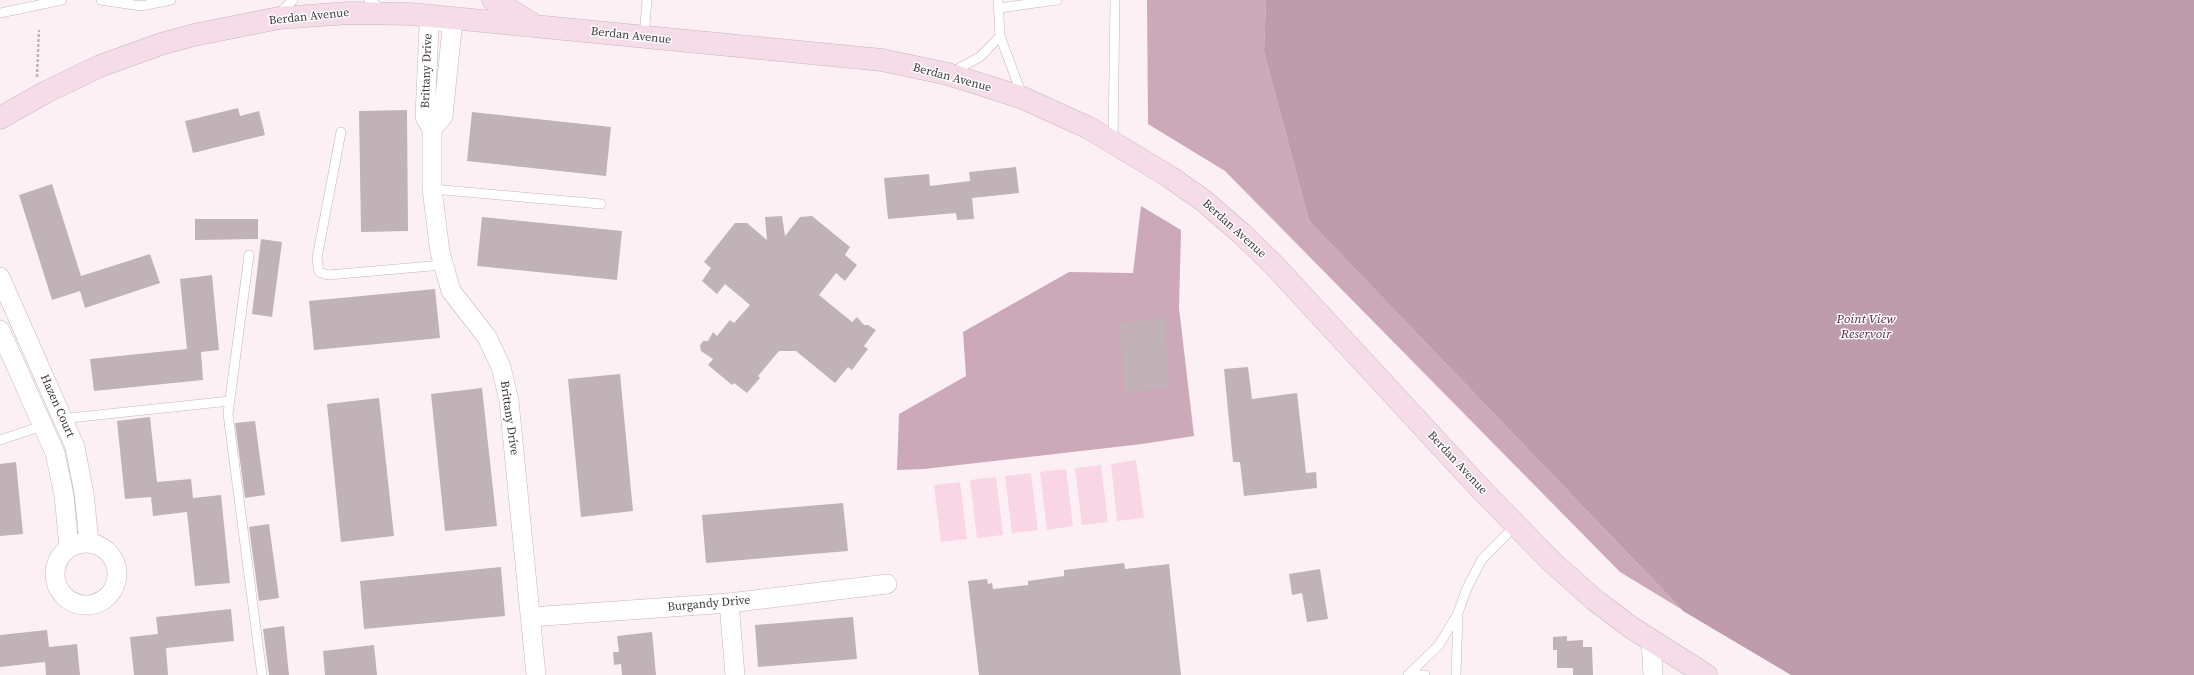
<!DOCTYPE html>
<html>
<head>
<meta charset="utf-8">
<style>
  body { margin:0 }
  canvas { display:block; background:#fdf0f5 }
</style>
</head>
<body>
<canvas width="2194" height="675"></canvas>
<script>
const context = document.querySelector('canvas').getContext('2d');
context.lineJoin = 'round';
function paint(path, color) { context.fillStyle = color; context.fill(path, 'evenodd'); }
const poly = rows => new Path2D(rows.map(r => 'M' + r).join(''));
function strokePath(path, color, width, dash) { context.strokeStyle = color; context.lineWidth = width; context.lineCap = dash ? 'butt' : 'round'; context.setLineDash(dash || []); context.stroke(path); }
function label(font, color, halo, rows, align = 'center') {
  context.font = font + ' "Source Serif 4",serif'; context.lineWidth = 3; context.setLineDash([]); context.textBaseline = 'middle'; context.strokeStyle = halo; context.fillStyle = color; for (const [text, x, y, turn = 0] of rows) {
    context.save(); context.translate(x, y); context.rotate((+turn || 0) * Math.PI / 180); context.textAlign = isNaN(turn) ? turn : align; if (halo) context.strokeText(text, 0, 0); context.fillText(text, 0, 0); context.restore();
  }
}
paint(poly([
  [1136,460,1144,518,1117,521,1111,464],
  [1101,465,1108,522,1082,525,1075,468],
  [1066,469,1073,526,1047,530,1040,472],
  [1031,473,1038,530,1012,533,1005,476],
  [996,477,1003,535,977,538,970,480],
  [960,482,967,539,941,542,934,485]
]), '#f9d6e5');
paint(poly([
  [1147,0,1266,0,1264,52,1309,221,1681,609,1620,572,1225,171,1148,124],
  [1141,206,1181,230,1179,308,1194,436,1142,444,924,469,897,470,899,414,966,376,963,332,1069,272,1133,273]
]), '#cba9b8');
paint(poly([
  [1266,0,2194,0,2194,675,1791,675,1683,611,1309,221,1264,52]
]), '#be9cab');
paint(poly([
  [238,108,240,116,259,111,265,135,193,153,185,121],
  [407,110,408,231,361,232,359,111],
  [472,112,611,127,606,176,467,161],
  [1016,167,1019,193,972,198,974,219,957,220,956,213,888,219,884,178,929,174,930,186,970,181,969,172],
  [52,184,81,276,150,254,160,283,85,308,80,291,52,300,19,195],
  [782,216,785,236,800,217,812,216,850,247,845,255,857,265,845,281,836,273,819,295,852,322,857,317,864,325,868,325,876,330,864,346,868,349,852,370,848,367,835,383,796,351,779,351,758,376,760,378,747,393,734,383,732,385,708,365,713,359,701,351,700,345,703,341,708,341,713,332,717,336,730,320,734,323,750,305,725,284,717,294,702,281,711,268,704,262,735,223,747,223,767,240,765,217],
  [482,217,622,231,617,280,477,266],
  [195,219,258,219,258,239,195,240],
  [261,239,282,242,272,317,252,314],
  [212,275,219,350,201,352,203,380,94,391,90,359,187,349,180,279],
  [435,289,440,338,314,350,309,301],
  [1164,318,1170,387,1126,392,1119,323],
  [1248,367,1252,399,1297,393,1306,473,1316,472,1317,488,1244,496,1240,462,1233,462,1224,369],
  [620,374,633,511,581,517,568,379],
  [482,388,497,526,445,531,431,394],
  [379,398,394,536,341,542,327,404],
  [150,417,157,482,191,479,193,498,221,495,230,583,195,586,187,512,153,516,151,497,125,499,117,421],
  [255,421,265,495,245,498,235,423],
  [16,462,23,534,0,536,0,464],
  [843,503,848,551,706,563,702,515],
  [269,524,279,598,259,601,249,527],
  [1124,563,1125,569,1169,564,1181,675,979,675,968,581,987,579,988,584,992,583,993,589,1028,585,1028,581,1064,576,1064,570],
  [501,567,505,616,364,629,360,581],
  [1320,569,1328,619,1307,622,1302,593,1292,595,1289,574],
  [231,609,234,641,166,648,168,675,134,675,130,637,158,634,156,617],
  [853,617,857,659,758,667,755,625],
  [284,626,289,675,269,675,263,629],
  [47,630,49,647,77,644,80,675,46,675,45,662,0,667,0,635],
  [652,632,656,675,622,675,621,664,614,665,613,652,619,652,617,636],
  [1567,636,1567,641,1583,640,1583,647,1592,647,1593,675,1573,675,1573,668,1557,668,1557,650,1553,650,1553,637],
  [374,645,377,675,325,675,323,651]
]), '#c1b2b8');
const lane = poly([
  [101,0,141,6,171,0],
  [369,0,383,10],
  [998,0,1000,36,1022,95],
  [999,8,1057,0],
  [0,13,62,0],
  [278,14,293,0],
  [644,37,647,0],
  [952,72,980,57,1000,36],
  [341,132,317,258,319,272,328,275,443,265],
  [1113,141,1115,0],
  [432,189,601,204],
  [249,255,228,414,262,675],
  [60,419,230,401],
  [0,440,45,425],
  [1408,675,1439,645,1458,613,1467,588,1482,559,1516,525],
  [1408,675,1425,675],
  [1456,675,1458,615]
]);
const street = poly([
  [440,16,452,29,443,116,432,129,425,117,429,27,440,16],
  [432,129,432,189,440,252,451,291,487,337,501,367,509,401,536,675],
  [0,277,75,447,84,493,89,542],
  [0,330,55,453,64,495,69,547],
  '55 574a31 31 0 1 1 62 0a31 31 0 1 1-62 0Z',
  [729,603,735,675],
  [530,617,729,603,887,584],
  [1651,641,1653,675]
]);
const secondary = poly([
  [493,0,531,23],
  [0,118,46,92,100,66,161,44,194,35,279,18,349,13,411,14,882,60,948,74,986,86,1023,98,1089,128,1170,177,1204,201,1242,234,1273,264,1477,485,1552,562,1596,601,1632,628,1706,675]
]);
strokePath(lane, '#c4b5bb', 10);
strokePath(street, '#c4b5bb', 20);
strokePath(secondary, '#c4b5bb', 23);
strokePath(poly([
  [37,77,39,30]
]), '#bfb4b9', 2.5, [3, 2]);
strokePath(lane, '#fff', 9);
strokePath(street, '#fff', 19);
strokePath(secondary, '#f5dce8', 22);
label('12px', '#3f393c', '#fff', [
  ["Berdan Avenue",309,17,-6],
  ["Berdan Avenue",631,36,6],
  ["Brittany Drive",427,71,-88],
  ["Berdan Avenue",952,78,15],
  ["Berdan Avenue",1234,229,42],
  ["Hazen Court",57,406,66],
  ["Brittany Drive",509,418,82],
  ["Berdan Avenue",1457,463,47],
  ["Burgandy Drive",709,604,-5]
]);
label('italic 13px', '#55273e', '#fff', [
  ["Point View",1866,320],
  ["Reservoir",1866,335]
]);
</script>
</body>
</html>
